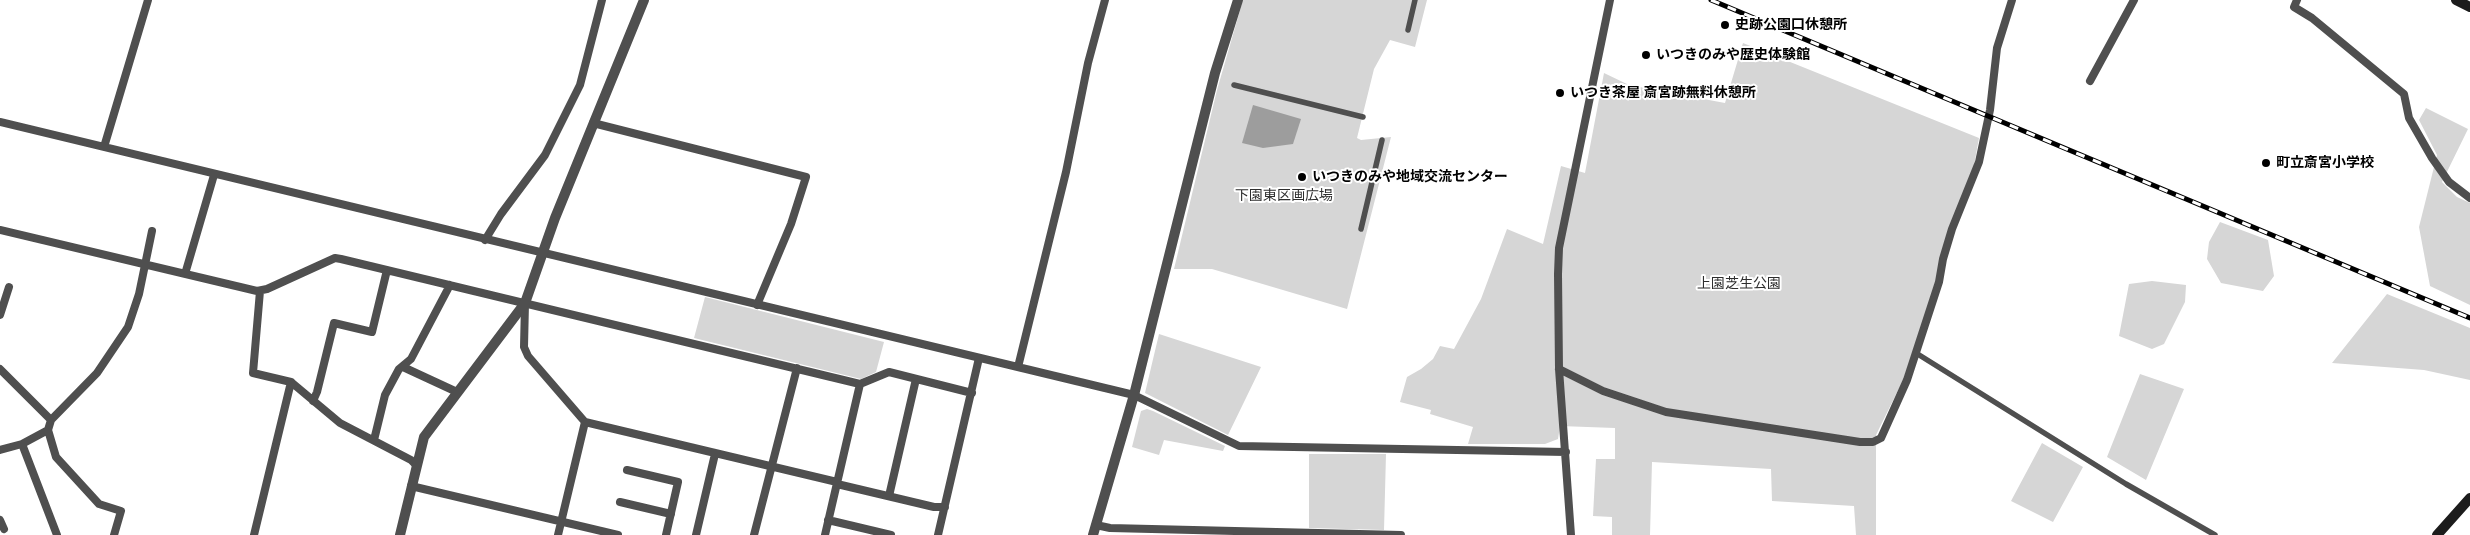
<!DOCTYPE html>
<html>
<head>
<meta charset="utf-8">
<style>
  body { margin:0 }
  canvas { display:block; background:#fff }
</style>
</head>
<body>
<canvas width="2470" height="535"></canvas>
<script>
const context = document.querySelector('canvas').getContext('2d');
context.lineJoin = 'round';
function paint(path, color) { context.fillStyle = color; context.fill(path, 'evenodd'); }
const poly = rows => new Path2D(rows.map(r => 'M' + r).join(''));
function strokePath(path, color, width, dash) { context.strokeStyle = color; context.lineWidth = width; context.lineCap = dash ? 'butt' : 'round'; context.setLineDash(dash || []); context.stroke(path); }
function label(font, color, halo, rows, align = 'center') {
  context.font = font + ' "Open Sans","Noto Sans JP",sans-serif'; context.lineWidth = 4; context.setLineDash([]); context.textBaseline = 'middle'; context.strokeStyle = halo; context.fillStyle = color; for (const [text, x, y, turn = 0] of rows) {
    context.save(); context.translate(x, y); context.rotate((+turn || 0) * Math.PI / 180); context.textAlign = isNaN(turn) ? turn : align; if (halo) context.strokeText(text, 0, 0); context.fillText(text, 0, 0); context.restore();
  }
}
paint(poly([
  [1243,0,1427,0,1415,47,1390,40,1374,69,1357,138,1361,140,1391,137,1347,309,1212,269,1174,269,1217,90],
  [1743,43,1979,138,1973,171,1904,378,1876,435,1876,535,1856,535,1854,506,1772,501,1771,469,1652,462,1650,535,1612,535,1612,517,1593,516,1596,459,1615,459,1615,428,1560,426,1558,439,1545,444,1468,444,1473,427,1430,414,1431,410,1400,402,1407,377,1421,369,1433,359,1440,346,1454,349,1481,299,1507,229,1543,244,1561,166,1585,173,1604,73,1629,85,1725,103],
  [2426,108,2468,129,2442,182,2457,197,2470,203,2470,305,2430,286,2419,227,2437,155,2419,120],
  [2220,222,2268,240,2274,276,2263,291,2221,283,2207,259,2209,242],
  [2152,281,2186,285,2185,302,2164,344,2152,349,2119,336,2129,284],
  [2387,294,2470,328,2470,380,2424,370,2332,363],
  [705,297,884,342,876,372,861,379,694,338],
  [1159,334,1261,367,1228,435,1145,393],
  [2140,374,2184,389,2146,480,2107,457],
  [1147,409,1153,411,1225,446,1223,451,1164,440,1159,455,1132,447,1141,411],
  [2042,443,2083,467,2053,522,2011,501],
  [1309,454,1386,454,1384,530,1309,528]
]), '#d6d6d6');
paint(poly([
  [1253,105,1301,119,1293,144,1263,148,1242,143]
]), '#9d9d9d');
strokePath(poly([
  [1408,30,1415,0],
  [1234,85,1363,117],
  [1361,229,1382,140],
  [1916,353,2126,484,2215,535]
]), '#4f4f4f', 5.5);
strokePath(poly([
  [2297,0,2294,7,2312,18,2404,94,2409,118,2432,158,2449,182,2470,198],
  [2090,81,2134,0],
  [0,122,1134,395,1239,446,1566,452],
  [593,123,806,177,791,224,757,305],
  [104,147,148,0],
  [0,230,257,291,267,289,335,258,341,259,860,384,889,372,972,393],
  [485,240,501,214,545,155,580,85,602,0],
  [185,274,214,175],
  [260,291,253,373,291,382,340,423,411,460,416,465],
  [525,303,524,347,528,356,585,422,837,482],
  [0,315,9,287],
  [403,367,457,392],
  [1018,367,1066,172,1088,63,1105,0],
  [0,369,51,420],
  [1559,369,1603,391,1666,412,1860,442,1873,442,1881,438,1907,380,1939,282,1943,259,1952,229,1979,162,1990,110,1997,48,2012,0],
  [313,401,317,392,334,323,372,332,387,270],
  [48,430,56,457,99,504,121,511,114,535],
  [374,440,385,395,399,369,411,359,450,285],
  [0,450,22,444],
  [627,470,678,482,666,535],
  [837,484,934,507,945,507],
  [411,486,618,535],
  [889,496,916,379],
  [620,502,671,514],
  [0,520,4,529],
  [828,520,891,535],
  [1096,525,1110,528,1401,535],
  [57,535,22,444,48,430,51,420,97,373,128,327,139,294,152,231],
  [254,535,291,382],
  [558,535,585,422],
  [696,535,715,454],
  [754,535,797,368],
  [825,535,860,384],
  [938,535,979,358],
  [1571,535,1559,369,1558,274,1559,248,1610,0]
]), '#4f4f4f', 8);
strokePath(poly([
  [400,535,424,437,525,303,555,218,644,0],
  [1093,535,1134,395,1215,73,1238,0]
]), '#4f4f4f', 10);
strokePath(poly([
  [2456,0,2470,7],
  [2437,535,2470,498]
]), '#1c1c1c', 10);
const rail = poly([
  [1711,0,2470,318]
]);
strokePath(rail, '#000', 5);
strokePath(rail, '#fff', 3, [9]);
for (const [x, y, r, color] of [
  [1725,25,5,"#000"],
  [1646,55,5,"#000"],
  [1560,93,5,"#000"],
  [2266,163,5,"#000"],
  [1302,177,5,"#000"]
]) { const dot = new Path2D(); dot.arc(x, y, r, 0, 2 * Math.PI); context.fillStyle = color; context.fill(dot); strokePath(dot, '#fff', 2); }
label('bold 14px', '#000', '#fff', [
  ["史跡公園口休憩所",1735,25],
  ["いつきのみや歴史体験館",1656,55],
  ["いつき茶屋 斎宮跡無料休憩所",1570,93],
  ["町立斎宮小学校",2276,163],
  ["いつきのみや地域交流センター",1312,177]
], 'left');
label('14px', '#2d2d2d', '#fff', [
  ["下園東区画広場",1284,196],
  ["上園芝生公園",1739,284]
]);
</script>
</body>
</html>
